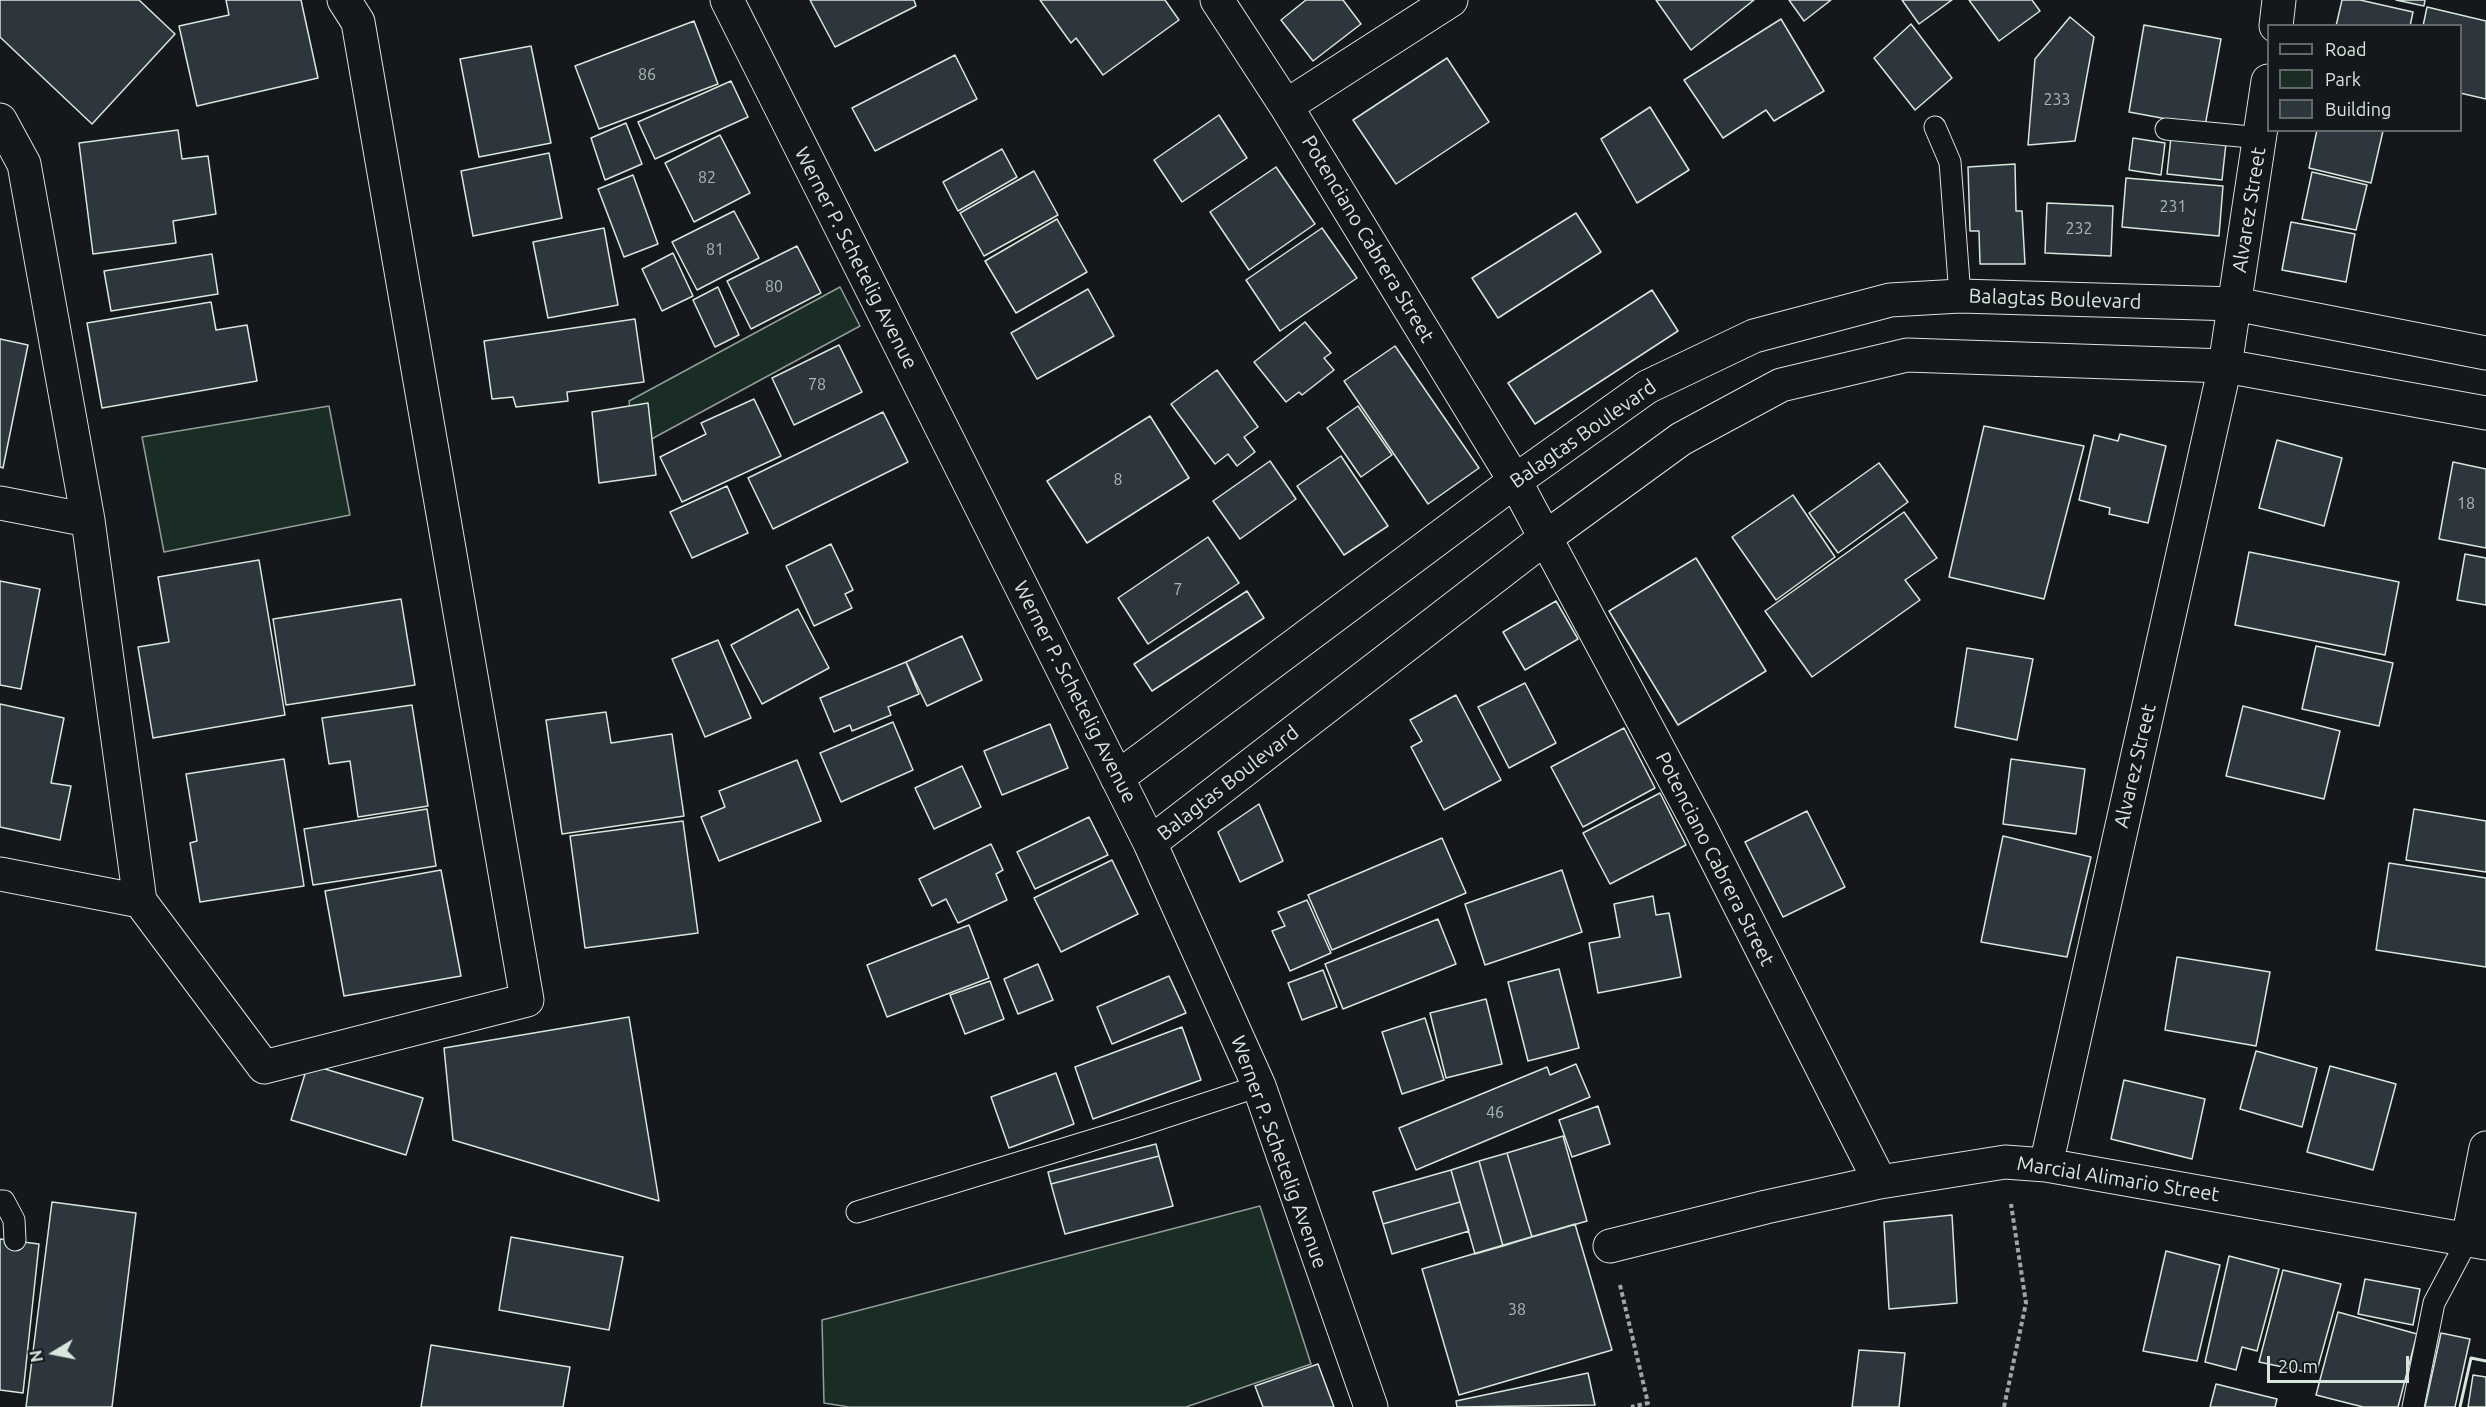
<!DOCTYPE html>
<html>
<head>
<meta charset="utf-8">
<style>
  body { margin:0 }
  #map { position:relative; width:2486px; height:1407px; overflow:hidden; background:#14181c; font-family:Ubuntu,sans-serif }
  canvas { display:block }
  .legend { position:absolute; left:2267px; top:24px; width:195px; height:108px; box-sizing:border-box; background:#14181c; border:2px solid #626a69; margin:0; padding:8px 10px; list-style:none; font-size:18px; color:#d8e6dc }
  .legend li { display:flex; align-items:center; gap:12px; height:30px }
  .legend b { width:30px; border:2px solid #626a69 }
  .north { position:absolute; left:24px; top:1323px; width:60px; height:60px; -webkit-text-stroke:4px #14181c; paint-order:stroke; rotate:260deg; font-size:16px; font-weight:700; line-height:24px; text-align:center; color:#d8e6dc }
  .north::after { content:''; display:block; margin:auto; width:21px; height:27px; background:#d8e6dc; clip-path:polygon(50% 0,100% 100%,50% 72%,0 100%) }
  .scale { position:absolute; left:2267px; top:1356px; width:142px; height:27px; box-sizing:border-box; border:3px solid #d8e6dc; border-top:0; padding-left:8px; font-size:18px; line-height:21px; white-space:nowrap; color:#d8e6dc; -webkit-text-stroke:4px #14181c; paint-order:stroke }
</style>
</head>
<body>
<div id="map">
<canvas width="2486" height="1407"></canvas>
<ul class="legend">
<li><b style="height:8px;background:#14181c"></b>Road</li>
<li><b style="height:16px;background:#1a2d24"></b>Park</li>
<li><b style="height:16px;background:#2c363c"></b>Building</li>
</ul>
<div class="north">N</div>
<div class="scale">20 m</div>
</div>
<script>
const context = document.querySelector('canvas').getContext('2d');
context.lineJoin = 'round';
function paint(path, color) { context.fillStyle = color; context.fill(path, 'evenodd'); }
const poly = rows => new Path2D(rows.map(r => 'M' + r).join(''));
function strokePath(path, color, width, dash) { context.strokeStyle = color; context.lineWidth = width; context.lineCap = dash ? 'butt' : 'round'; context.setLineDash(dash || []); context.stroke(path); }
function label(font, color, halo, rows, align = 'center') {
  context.font = font + ' Ubuntu,sans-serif'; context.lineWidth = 4.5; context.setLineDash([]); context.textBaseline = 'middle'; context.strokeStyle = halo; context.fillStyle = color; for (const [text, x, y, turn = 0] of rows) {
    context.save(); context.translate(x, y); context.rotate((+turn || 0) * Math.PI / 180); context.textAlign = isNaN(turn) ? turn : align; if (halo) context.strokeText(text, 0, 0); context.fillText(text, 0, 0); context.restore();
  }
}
const green = poly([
  [840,287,860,326,635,448,629,401,840,287],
  [329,406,350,515,164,552,142,437,329,406],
  [1260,1206,1311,1364,1186,1407,849,1407,824,1403,822,1320,1260,1206]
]);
paint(green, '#1a2d24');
strokePath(green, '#939e99', 1.5);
const building = poly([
  [0,0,139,0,175,34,92,124,0,37,0,0],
  [226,0,301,0,318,78,197,106,179,26,229,15,226,0],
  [810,0,914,0,916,6,835,47,810,0],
  [1040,0,1165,0,1179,20,1103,75,1076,38,1071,43,1040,0],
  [1306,0,1343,0,1361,24,1313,61,1281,20,1306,0],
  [1656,0,1754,0,1691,50,1656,0],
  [1789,0,1831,0,1804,21,1789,0],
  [1902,0,1952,0,1919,24,1902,0],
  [1969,0,2032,0,2040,11,1999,41,1969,0],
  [2342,0,2360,0,2413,12,2410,26,2336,26,2342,0],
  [2396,0,2425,0,2424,6,2396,0],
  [2427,7,2486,21,2486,99,2460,93,2460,26,2423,26,2427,7],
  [2070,17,2094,37,2075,141,2028,145,2035,59,2070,17],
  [1781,19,1824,91,1774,121,1766,110,1723,138,1684,80,1781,19],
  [694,21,718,84,599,129,575,66,694,21],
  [1911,24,1952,78,1915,110,1874,58,1911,24],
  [2144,25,2221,39,2205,126,2129,112,2144,25],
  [531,46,551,143,479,157,460,59,531,46],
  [955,55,977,99,875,151,852,108,955,55],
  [1447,58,1489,122,1396,184,1353,120,1447,58],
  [731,81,748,117,655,159,638,122,731,81],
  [1650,107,1689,170,1637,203,1601,139,1650,107],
  [1219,115,1247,158,1182,202,1154,160,1219,115],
  [626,123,642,164,605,180,591,138,626,123],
  [178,130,182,159,208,156,216,214,173,221,176,243,93,254,79,143,178,130],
  [2317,130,2383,131,2371,183,2309,168,2317,130],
  [720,135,750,193,694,222,665,163,720,135],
  [2171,137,2226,143,2222,180,2167,174,2171,137],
  [2133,138,2165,143,2161,175,2129,170,2133,138],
  [1002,149,1017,177,958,211,943,182,1002,149],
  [549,153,562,218,473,236,461,171,549,153],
  [2015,164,2016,211,2022,211,2025,264,1980,264,1979,231,1970,231,1968,167,2015,164],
  [1276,167,1315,224,1249,270,1210,212,1276,167],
  [1034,171,1058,215,984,256,960,213,1034,171],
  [2312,172,2367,185,2356,230,2302,219,2312,172],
  [633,175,658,244,624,257,598,189,633,175],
  [2126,178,2223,186,2219,236,2122,227,2126,178],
  [2047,203,2113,206,2111,256,2045,253,2047,203],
  [734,211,759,258,697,290,672,242,734,211],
  [1576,213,1601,252,1498,318,1472,278,1576,213],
  [1057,219,1087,272,1016,313,985,261,1057,219],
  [2291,222,2355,234,2346,282,2282,270,2291,222],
  [604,228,618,305,548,318,533,242,604,228],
  [1322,228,1357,278,1280,331,1246,280,1322,228],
  [797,246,821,293,751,329,727,281,797,246],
  [673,253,693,296,662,311,642,269,673,253],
  [212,254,218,294,111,311,104,271,212,254],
  [718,287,739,335,715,347,693,300,718,287],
  [1088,289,1114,336,1037,379,1011,333,1088,289],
  [1652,290,1678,331,1535,424,1508,383,1652,290],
  [211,302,216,330,247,325,257,381,102,408,87,323,211,302],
  [635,319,644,382,567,392,568,401,516,407,513,397,492,399,484,341,635,319],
  [1305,322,1331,353,1324,358,1334,370,1302,395,1299,392,1286,402,1254,362,1305,322],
  [0,339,28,345,3,468,0,467,0,339],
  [839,345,862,392,794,425,772,378,839,345],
  [1395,346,1479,468,1428,504,1344,381,1395,346],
  [1217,370,1258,427,1244,437,1255,452,1237,466,1228,454,1215,464,1171,404,1217,370],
  [754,399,781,456,682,502,660,457,706,434,701,423,754,399],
  [648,403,656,475,599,483,592,412,648,403],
  [1358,406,1392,455,1361,477,1327,428,1358,406],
  [883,412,908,462,773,529,748,478,883,412],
  [1150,416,1189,478,1087,543,1047,481,1150,416],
  [1984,426,2084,446,2044,599,1949,577,1984,426],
  [2120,434,2166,446,2148,523,2109,514,2110,508,2079,500,2094,435,2118,441,2120,434],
  [2277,440,2342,458,2324,526,2259,508,2277,440],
  [1341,456,1388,526,1344,555,1297,486,1341,456],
  [1270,461,1296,499,1240,539,1213,501,1270,461],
  [2453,462,2486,469,2486,548,2439,539,2453,462],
  [1879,463,1908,502,1838,553,1809,513,1879,463],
  [727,486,748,533,692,558,670,512,727,486],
  [1793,495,1835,557,1776,600,1732,537,1793,495],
  [1904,512,1937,558,1905,580,1920,600,1812,677,1765,611,1904,512],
  [1208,537,1239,583,1148,644,1118,598,1208,537],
  [831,544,853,590,845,594,852,608,814,626,786,566,831,544],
  [2249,552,2399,582,2385,655,2235,625,2249,552],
  [2465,554,2486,558,2486,605,2457,600,2465,554],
  [1696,558,1766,671,1678,725,1609,611,1696,558],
  [259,560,285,715,153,738,138,647,169,642,158,577,259,560],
  [0,581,40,589,21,689,0,685,0,581],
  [1247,591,1264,618,1152,691,1134,664,1247,591],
  [401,599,415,685,286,705,273,619,401,599],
  [1556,601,1578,639,1525,670,1503,632,1556,601],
  [798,609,829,668,762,704,731,645,798,609],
  [962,636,982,680,927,706,906,662,962,636],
  [718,640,751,718,705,737,672,659,718,640],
  [2316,646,2393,663,2379,726,2302,709,2316,646],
  [1967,648,2033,659,2017,740,1955,727,1967,648],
  [906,662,919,694,888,707,891,715,852,731,850,725,834,732,820,698,906,662],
  [1525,683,1556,743,1509,768,1478,707,1525,683],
  [1456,695,1501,780,1444,810,1411,747,1422,741,1410,720,1456,695],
  [0,704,64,718,51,783,71,786,60,840,0,827,0,704],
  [412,705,428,806,358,817,350,761,329,764,322,718,412,705],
  [2243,706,2340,731,2324,799,2226,776,2243,706],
  [606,712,611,743,672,734,684,816,562,834,546,720,606,712],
  [893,722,913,770,841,802,820,753,893,722],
  [1050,724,1068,768,1002,795,984,751,1050,724],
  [1624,728,1655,788,1583,827,1551,767,1624,728],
  [284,759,304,886,200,902,190,843,197,841,186,774,284,759],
  [2011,759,2085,769,2076,834,2003,824,2011,759],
  [797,760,821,821,719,861,701,817,725,807,719,791,797,760],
  [962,766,981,807,934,829,915,788,962,766],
  [1660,793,1686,845,1610,884,1583,833,1660,793],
  [1259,804,1283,861,1240,882,1218,832,1259,804],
  [427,809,436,866,313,885,304,829,427,809],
  [2414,809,2486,821,2486,872,2406,860,2414,809],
  [1807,811,1845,887,1783,917,1745,842,1807,811],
  [1089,817,1108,855,1035,889,1017,852,1089,817],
  [683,821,698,933,585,948,570,836,683,821],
  [2003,836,2091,857,2067,957,1981,942,2003,836],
  [1442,838,1466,893,1332,950,1308,895,1442,838],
  [991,844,1003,870,996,874,1007,900,958,923,946,899,932,906,919,879,991,844],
  [1112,860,1138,914,1061,952,1034,898,1112,860],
  [2389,863,2486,878,2486,967,2376,950,2389,863],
  [441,870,461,976,344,996,325,891,441,870],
  [1562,870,1582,932,1485,965,1465,904,1562,870],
  [1653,896,1656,915,1669,913,1681,977,1598,993,1589,943,1620,937,1614,904,1653,896],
  [1307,900,1331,953,1290,971,1272,931,1285,926,1278,912,1307,900],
  [1438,919,1456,964,1343,1009,1325,964,1438,919],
  [969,925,989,978,887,1017,867,965,969,925],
  [2177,957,2270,972,2256,1046,2165,1030,2177,957],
  [1038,964,1053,1000,1018,1014,1004,979,1038,964],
  [1559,969,1579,1048,1528,1061,1508,982,1559,969],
  [1323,970,1337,1007,1302,1020,1288,983,1323,970],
  [1169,976,1186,1013,1112,1044,1097,1007,1169,976],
  [990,981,1004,1019,965,1034,950,995,990,981],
  [1486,999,1502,1064,1446,1078,1430,1013,1486,999],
  [629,1017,659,1201,453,1140,444,1048,629,1017],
  [1425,1018,1444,1080,1402,1094,1382,1032,1425,1018],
  [1182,1027,1201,1080,1093,1119,1075,1067,1182,1027],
  [2256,1051,2317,1068,2302,1127,2240,1109,2256,1051],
  [308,1064,423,1098,406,1155,291,1120,308,1064],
  [1576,1064,1590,1097,1416,1170,1399,1128,1547,1067,1550,1075,1576,1064],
  [2330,1066,2396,1084,2373,1170,2307,1152,2330,1066],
  [1056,1073,1074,1124,1009,1148,991,1097,1056,1073],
  [2124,1080,2205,1099,2192,1159,2111,1139,2124,1080],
  [1598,1106,1610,1144,1572,1157,1559,1120,1598,1106],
  [1563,1136,1587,1221,1532,1237,1507,1153,1563,1136],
  [1156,1144,1159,1156,1051,1184,1048,1172,1156,1144],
  [1507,1153,1532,1237,1503,1246,1479,1161,1507,1153],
  [1159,1156,1173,1206,1065,1234,1051,1184,1159,1156],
  [1479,1161,1503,1246,1475,1254,1451,1170,1479,1161],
  [1451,1170,1460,1202,1383,1224,1373,1192,1451,1170],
  [52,1202,136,1213,112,1407,26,1407,52,1202],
  [1460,1202,1469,1231,1392,1254,1383,1224,1460,1202],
  [1952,1215,1957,1303,1889,1309,1884,1222,1952,1215],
  [1575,1224,1612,1350,1459,1395,1422,1269,1575,1224],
  [511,1237,623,1257,609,1330,499,1310,511,1237],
  [0,1239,39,1244,23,1393,0,1390,0,1239],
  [2166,1251,2220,1265,2197,1361,2143,1351,2166,1251],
  [2229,1256,2279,1269,2257,1351,2242,1347,2236,1370,2205,1362,2229,1256],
  [2283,1270,2341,1284,2316,1374,2259,1362,2283,1270],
  [2365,1279,2420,1289,2413,1325,2358,1314,2365,1279],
  [2338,1312,2417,1334,2398,1407,2363,1407,2316,1395,2338,1312],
  [2441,1333,2470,1339,2455,1407,2425,1407,2441,1333],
  [431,1345,570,1367,563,1407,421,1407,431,1345],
  [1859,1350,1905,1353,1899,1407,1852,1407,1859,1350],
  [1318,1364,1334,1407,1263,1407,1255,1386,1318,1364],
  [1588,1373,1595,1405,1457,1407,1456,1401,1588,1373],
  [2473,1375,2486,1377,2486,1407,2468,1407,2473,1375],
  [2216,1384,2277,1399,2275,1407,2210,1407,2216,1384]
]);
paint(building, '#2c363c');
strokePath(building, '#d8e6dc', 1.5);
const lane = poly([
  [1935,127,1950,162,1960,296],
  [2166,129,2261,138],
  [0,1201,4,1201,14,1220,15,1240],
  [857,1212,1129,1129,1259,1086],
  [2413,1407,2434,1303,2468,1239]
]);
const street = poly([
  [1217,0,1286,106,1515,481,1700,827,1880,1182],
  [1286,106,1451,0],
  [0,120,24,164,88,520,140,901,264,1067,527,1000,358,22,344,0],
  [0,503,88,520],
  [0,874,140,901],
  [2046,1165,2225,366],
  [2468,1239,2486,1148],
  [1610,1246,1766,1207,1880,1182,2005,1162,2046,1165,2486,1243]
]);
const secondary = poly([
  [727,0,1150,843,1259,1086,1371,1407],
  [2276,26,2279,0],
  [2225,366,2268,81],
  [1117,778,1515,481,1647,387,1754,336,1890,300,1960,296,2235,304,2486,353],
  [1150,843,1545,538,1681,439,1781,385,1907,355,2225,366,2486,413]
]);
strokePath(lane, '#d8e6dc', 23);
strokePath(street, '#d8e6dc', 35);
strokePath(secondary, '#d8e6dc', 35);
strokePath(poly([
  [1620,1285,1648,1403,1631,1407],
  [2004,1407,2026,1303,2011,1204]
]), '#9da8a2', 4, [4.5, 3]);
strokePath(lane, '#14181c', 21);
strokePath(street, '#14181c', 33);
strokePath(secondary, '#14181c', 33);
strokePath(poly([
  [2460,1407,2471,1358,2486,1361]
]), '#d8e6dc', 3);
label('16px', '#adbab4', null, [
  ["86",647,75],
  ["233",2057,100],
  ["82",707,178],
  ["231",2173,207],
  ["232",2079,229],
  ["81",715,250],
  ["80",774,287],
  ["78",817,385],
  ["8",1118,480],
  ["18",2466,504],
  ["7",1178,590],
  ["46",1495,1113],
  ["38",1517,1310]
]);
label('20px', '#d8e6dc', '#14181c', [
  ["Alvarez Street",2249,210,-81],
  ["Potenciano Cabrera Street",1368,239,59],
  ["Werner P. Schetelig Avenue",856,258,63],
  ["Balagtas Boulevard",2055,299,2],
  ["Balagtas Boulevard",1583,434,-35],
  ["Werner P. Schetelig Avenue",1075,692,63],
  ["Alvarez Street",2135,766,-77],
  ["Balagtas Boulevard",1228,783,-38],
  ["Potenciano Cabrera Street",1715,859,63],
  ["Werner P. Schetelig Avenue",1279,1152,70],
  ["Marcial Alimario Street",2118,1179,9]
]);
</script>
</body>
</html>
